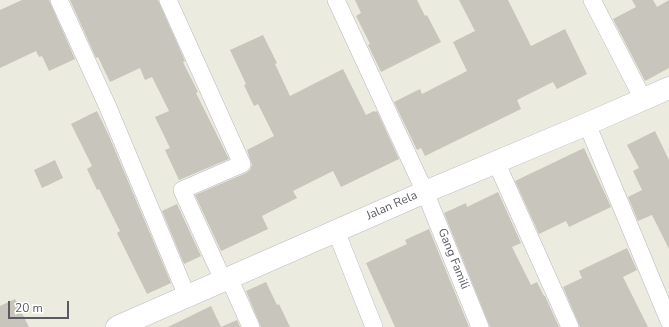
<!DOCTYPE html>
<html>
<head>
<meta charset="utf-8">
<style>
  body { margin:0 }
  #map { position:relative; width:669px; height:327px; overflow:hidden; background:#ecebdf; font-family:"Nunito Sans",sans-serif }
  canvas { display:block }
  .scale { position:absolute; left:8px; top:301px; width:61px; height:18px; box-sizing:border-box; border:2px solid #585b61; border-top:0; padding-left:5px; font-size:12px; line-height:14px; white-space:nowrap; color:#585b61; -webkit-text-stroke:3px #fff; paint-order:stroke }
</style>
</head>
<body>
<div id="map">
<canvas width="669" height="327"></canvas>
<div class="scale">20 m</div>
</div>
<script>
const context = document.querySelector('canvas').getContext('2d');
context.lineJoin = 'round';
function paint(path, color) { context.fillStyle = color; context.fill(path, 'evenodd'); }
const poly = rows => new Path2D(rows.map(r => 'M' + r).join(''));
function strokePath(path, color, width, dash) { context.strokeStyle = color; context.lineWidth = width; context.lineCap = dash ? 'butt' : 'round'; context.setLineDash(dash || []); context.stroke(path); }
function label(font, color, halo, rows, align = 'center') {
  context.font = font + ' "Nunito Sans",sans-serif'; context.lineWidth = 3; context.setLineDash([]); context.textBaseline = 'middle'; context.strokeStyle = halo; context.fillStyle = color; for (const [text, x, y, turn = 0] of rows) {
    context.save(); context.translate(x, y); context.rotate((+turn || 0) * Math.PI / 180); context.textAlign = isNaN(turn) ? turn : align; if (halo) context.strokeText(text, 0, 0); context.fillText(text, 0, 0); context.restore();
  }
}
paint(poly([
  [22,0,49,0,75,59,49,71,42,56,39,57,36,51,0,68,0,10],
  [70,0,158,0,185,61,183,62,198,92,196,93,229,159,179,180,165,150,170,148,155,117,169,111,152,77,145,80,140,68,110,82,98,57,96,58],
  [355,0,417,0,425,16,427,15,441,42,381,72,368,45,370,44,356,16,361,13],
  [459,0,508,0,531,46,565,29,587,74,557,89,553,82,517,100,521,109,425,156,421,148,417,150,394,102,420,89,422,94,467,71,453,42,475,31],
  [632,0,653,0,657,7,669,0,669,68,645,81,613,19,636,7],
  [263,35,277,63,275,64,290,96,343,69,366,115,374,111,375,112,377,111,399,159,341,187,333,171,293,191,297,198,262,216,268,229,221,251,195,195,246,173,250,170,252,165,247,150,274,136,258,104,254,106,244,85,246,84,230,50],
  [97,111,109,136,171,283,147,294,117,233,120,231,99,189,97,190,87,169,92,166,71,124],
  [655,131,669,160,669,249,652,215,638,221,628,197,642,190,633,171,639,168,627,145],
  [584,148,611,207,569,227,566,221,539,234,515,181],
  [55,160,63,178,42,188,34,170],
  [498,192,521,243,512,247,531,285,537,282,544,296,545,296,559,327,490,327,444,213,466,203,467,207],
  [177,204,201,256,184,264,162,211],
  [429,229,469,327,395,327,366,263,407,244,405,240],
  [627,248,637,270,623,277,648,327,580,327,563,287,582,278,579,271],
  [266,282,277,305,279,304,290,327,261,327,246,291],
  [15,299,29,327,0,327,0,306],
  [211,306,221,327,168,327],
  [237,320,240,327,221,327]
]), '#c7c5bc');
const street = poly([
  [59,0,107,105,187,296],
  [168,0,242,164,182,190,223,280],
  [336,0,425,192,480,327],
  [592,0,643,99],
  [587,124,669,321],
  [496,162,570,327],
  [336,231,374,327],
  [229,278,251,327]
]);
const secondary = poly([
  [117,327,425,192,587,124,669,88]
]);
strokePath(street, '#b7b9bf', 18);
strokePath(secondary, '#babcc4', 23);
strokePath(street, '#fff', 17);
strokePath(secondary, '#fff', 22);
label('12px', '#585b61', '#fff', [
  ["Jalan Rela",392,206,-24],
  ["Gang Famili",453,259,68]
]);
</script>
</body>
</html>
